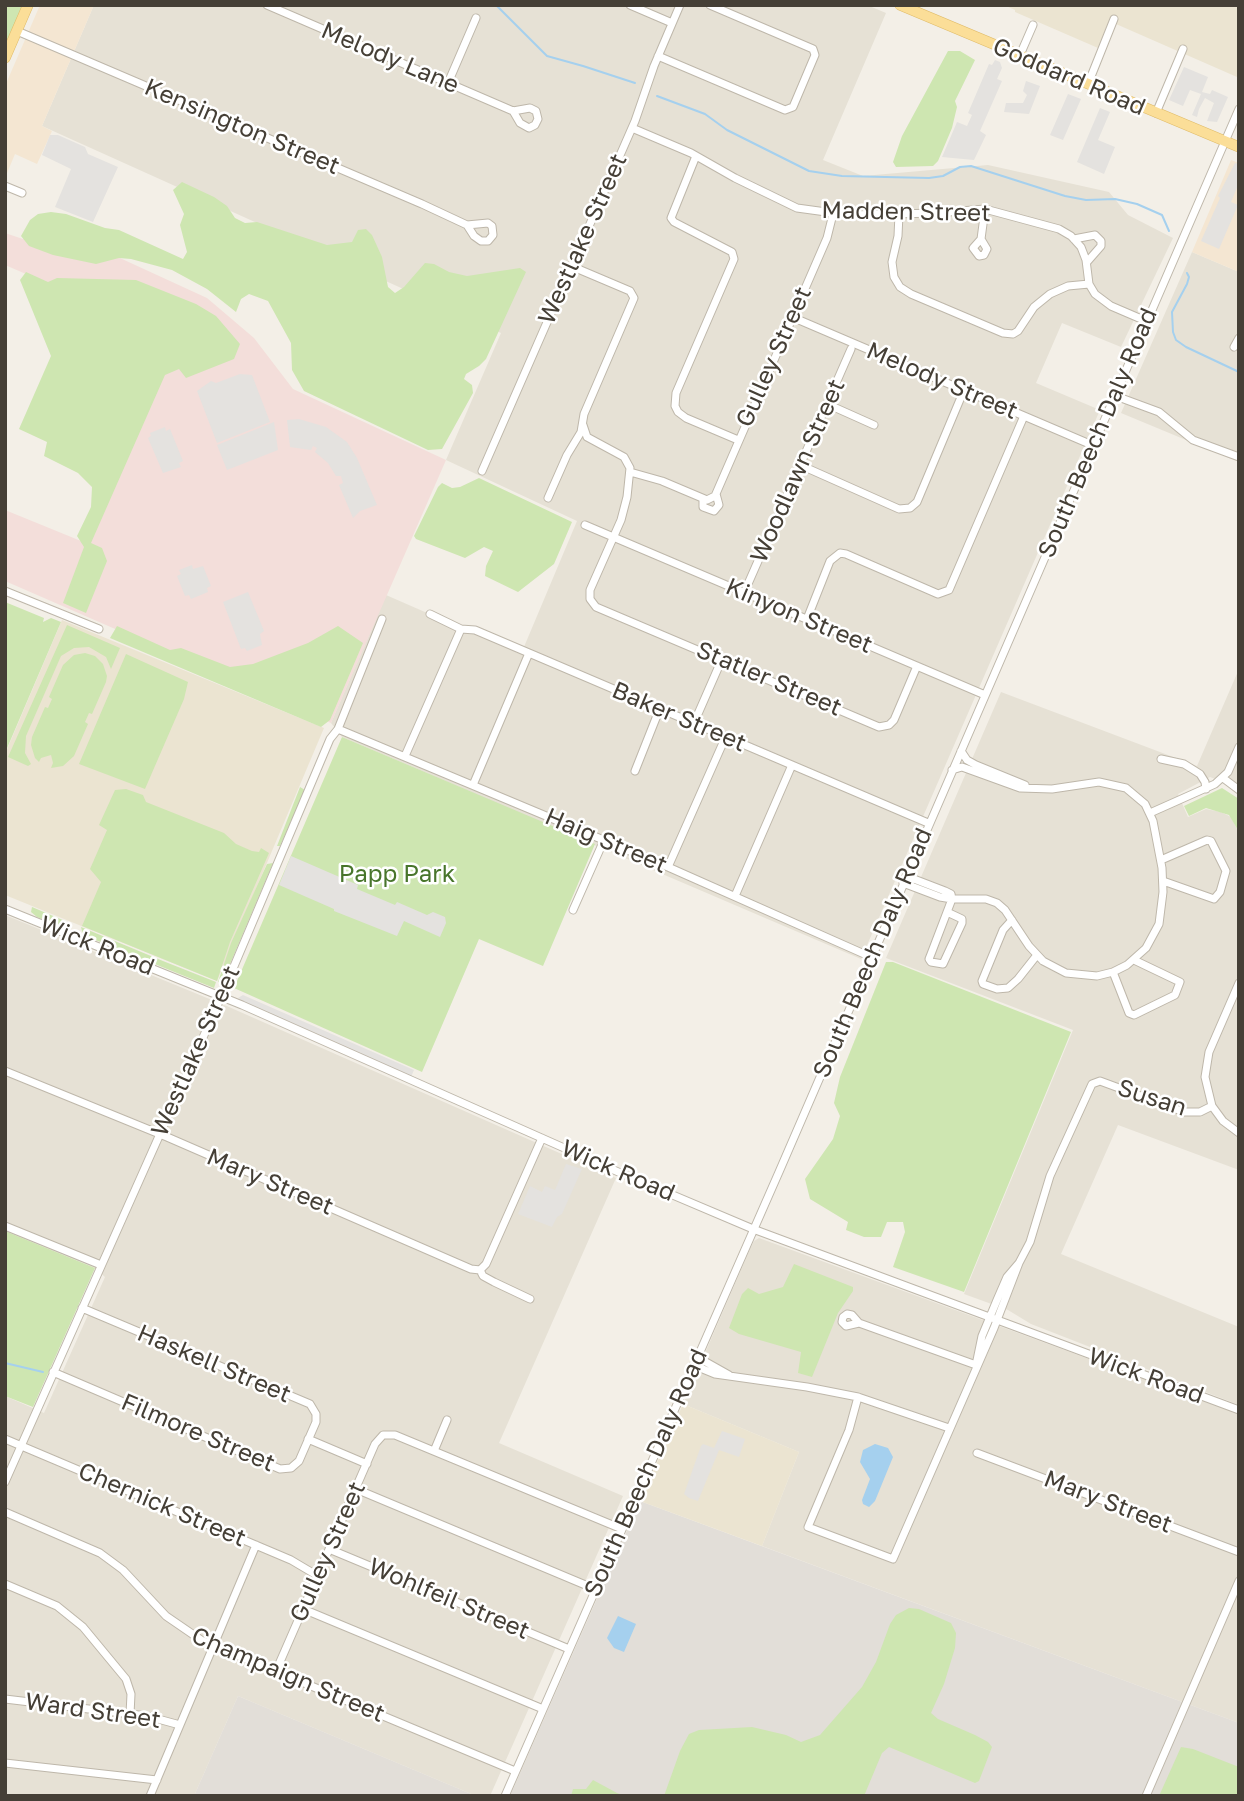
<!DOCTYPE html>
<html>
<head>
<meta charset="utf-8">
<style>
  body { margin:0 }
  #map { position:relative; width:1244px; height:1801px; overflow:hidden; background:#f3efe7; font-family:"Golos Text",sans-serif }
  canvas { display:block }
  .frame { position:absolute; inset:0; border:7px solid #453f36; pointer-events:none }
</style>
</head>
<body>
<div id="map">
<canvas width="1244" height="1801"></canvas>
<div class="frame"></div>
</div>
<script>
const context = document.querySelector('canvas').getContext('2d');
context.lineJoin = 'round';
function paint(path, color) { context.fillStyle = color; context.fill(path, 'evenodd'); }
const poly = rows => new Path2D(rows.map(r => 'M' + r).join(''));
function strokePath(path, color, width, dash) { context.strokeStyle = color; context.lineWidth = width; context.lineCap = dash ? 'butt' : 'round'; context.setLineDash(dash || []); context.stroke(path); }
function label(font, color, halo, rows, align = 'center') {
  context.font = font + ' "Golos Text",sans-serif'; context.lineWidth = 5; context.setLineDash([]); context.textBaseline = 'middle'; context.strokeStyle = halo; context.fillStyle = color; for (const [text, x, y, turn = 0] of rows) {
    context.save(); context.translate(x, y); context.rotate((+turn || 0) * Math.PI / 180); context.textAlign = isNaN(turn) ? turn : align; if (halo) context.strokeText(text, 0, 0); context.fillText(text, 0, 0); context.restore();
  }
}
paint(poly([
  [94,5,867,5,886,13,823,160,863,176,988,165,1109,192,1128,215,1173,238,1121,347,1062,323,1036,383,1100,410,861,959,342,737,331,723,386,595,521,654,577,521,446,460,501,333,42,126],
  [1192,252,1239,272,1239,462,1121,413],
  [1239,669,1239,788,1210,777,1178,794,1188,817,1206,809,1221,812,1231,817,1239,833,1239,1170,1118,1125,1061,1254,1239,1327,1239,1405,1031,1324,1008,1310,964,1294,1073,1030,886,958,1001,692,1197,766],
  [5,915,229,1007,616,1178,499,1443,623,1496,490,1796,476,1796,238,1696,194,1796,5,1795,5,1396,44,1413,105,1277,95,1268,5,1231],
  [759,1238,1239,1414,1239,1723,762,1546,799,1452,683,1404,750,1249,754,1241]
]), '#e6e1d5');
paint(poly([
  [40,5,94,5,42,126,52,131,37,164,15,154,5,178,5,86],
  [1231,160,1239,163,1239,272,1192,252]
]), '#f4e6d2');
paint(poly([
  [640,1501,1239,1723,1239,1796,510,1796],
  [238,1696,476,1796,194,1796]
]), '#e2ded8');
paint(poly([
  [1004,5,1239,5,1239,74,1237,77,1116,24,1105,51,1015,12,1015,10],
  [62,620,324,728,217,981,5,895,5,754],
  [683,1404,799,1452,762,1546,640,1501]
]), '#ebe4d1');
paint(poly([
  [35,219,207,298,254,338,293,389,446,460,331,723,5,581,5,510,81,541,154,385,47,283,5,265,5,233,23,239]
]), '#f3deda');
paint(poly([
  [5,5,23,5,5,46],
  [948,51,960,51,975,60,955,101,957,107,952,128,938,161,933,166,896,167,893,162,902,136],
  [182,182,214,197,227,206,235,218,245,223,257,222,327,245,352,242,358,230,366,229,372,235,382,257,388,287,395,293,404,287,425,263,434,264,449,272,467,276,520,268,526,272,486,359,479,366,466,374,464,379,472,385,473,393,442,449,428,450,304,391,292,370,291,343,268,301,249,294,241,299,236,312,207,289,172,270,131,259,119,258,96,264,53,255,29,246,21,236,30,220,38,214,51,212,66,214,105,228,119,230,183,259,187,252,180,225,184,214,173,190],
  [26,272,48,282,57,278,136,280,196,304,216,316,240,344,234,359,186,378,179,369,165,375,91,543,102,548,107,561,86,613,63,603,84,547,77,536,91,507,92,487,78,473,44,456,47,442,19,429,51,356,20,280],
  [479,478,572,522,554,564,518,592,485,576,486,566,493,551,484,547,465,558,416,539,414,536,438,487,442,483,452,488,460,487],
  [5,602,44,618,43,622,51,618,61,622,5,753],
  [67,625,120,648,111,669,106,657,89,647,74,648,61,656,26,736,25,753,31,764,28,766,8,757],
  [117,626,170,650,181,648,230,667,253,664,308,643,338,626,363,643,330,720,321,727,110,638],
  [85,653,95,656,103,664,107,676,106,682,92,714,89,713,85,722,88,724,74,756,63,766,51,768,53,763,51,755,41,758,39,762,35,758,31,745,32,737,45,707,48,708,52,699,49,697,63,665,74,655],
  [126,654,188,682,184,699,145,789,79,764],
  [342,737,595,844,543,966,479,939,422,1072,234,988],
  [300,787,305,790,280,846,277,846],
  [1222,788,1239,799,1239,832,1229,815,1206,808,1189,816,1184,806],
  [126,789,143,795,146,802,224,833,236,844,252,851,259,852,261,848,269,853,230,942,217,981,82,926,101,882,90,869,107,830,99,825,115,790],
  [273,863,222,983,218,982,231,943,267,864],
  [32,907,72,924,71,927,65,928,37,917,31,912],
  [81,927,163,961,216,982,214,988,83,935],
  [886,962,893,962,1071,1032,964,1292,893,1267,905,1232,903,1222,887,1222,881,1237,864,1237,846,1230,848,1222,810,1199,805,1179,833,1139,840,1116,834,1103,840,1077],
  [5,1231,95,1268,33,1407,5,1396],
  [794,1264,853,1287,853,1291,838,1313,812,1377,798,1373,801,1352,739,1334,729,1328,742,1294,748,1288,759,1294,783,1287],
  [909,1608,919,1609,951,1623,956,1633,955,1648,944,1684,931,1713,938,1719,975,1735,988,1742,992,1747,979,1781,975,1783,889,1747,882,1753,864,1796,664,1796,680,1751,689,1734,699,1730,752,1727,786,1735,801,1742,820,1735,862,1687,876,1662,890,1624,896,1615],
  [1181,1747,1193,1749,1239,1767,1239,1796,1159,1796],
  [593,1780,617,1793,625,1796,571,1796,573,1789,586,1789]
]), '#cee6b1');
paint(poly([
  [995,60,1000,62,1002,68,997,79,1002,81,980,131,986,135,974,160,942,157,957,122,967,126,972,115,968,113,989,64,992,65],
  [1184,67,1208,77,1202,92,1210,94,1212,90,1228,97,1217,122,1207,121,1214,103,1205,98,1199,109,1197,117,1192,115,1201,94,1190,90,1183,106,1169,100],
  [1026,81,1040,86,1029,114,1004,112,1006,103,1023,103,1027,95,1023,91],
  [1068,94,1081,99,1063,140,1050,135],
  [1100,108,1110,112,1098,140,1115,147,1104,174,1077,162],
  [50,135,58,135,85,147,88,154,118,167,93,222,55,207,71,169,42,155],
  [1235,163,1239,164,1239,183,1231,202,1238,205,1219,249,1201,241,1220,198,1218,196],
  [240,374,252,375,270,422,217,443,197,391,211,381,216,383],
  [299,419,326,427,347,442,357,458,377,505,360,511,353,518,339,485,343,483,341,476,336,476,328,463,315,452,317,448,313,446,311,450,290,447,287,420],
  [274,422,278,450,227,470,217,445],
  [165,427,166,431,170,429,183,461,179,463,181,467,163,473,148,438,151,436,150,433],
  [192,565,193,569,203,566,211,586,207,588,208,592,191,599,189,595,185,596,177,576,181,574,179,570],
  [248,592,264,631,260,634,262,645,247,651,245,648,241,649,223,602],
  [291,856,358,885,357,889,395,905,397,902,427,915,433,912,445,917,446,923,440,937,404,921,397,936,334,911,334,909,279,885],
  [243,995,414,1070,411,1077,247,1004,238,998],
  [566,1164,582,1169,562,1214,557,1217,552,1227,518,1214,530,1186,542,1192,545,1186,555,1190],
  [722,1431,745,1439,739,1457,719,1450,698,1501,689,1498,684,1494,701,1446,703,1444,714,1448]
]), '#e4e2df');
paint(poly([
  [875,1444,888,1448,893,1457,875,1501,869,1507,863,1504,862,1500,870,1479,860,1462,863,1450],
  [618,1616,636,1624,624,1652,614,1648,607,1638]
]), '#a5d0ee');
strokePath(poly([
  [496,5,547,56,583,66,635,83],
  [657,96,705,114,727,130,809,171,842,176,929,178,943,176,960,167,971,166,1065,196,1086,200,1115,199,1137,204,1162,215,1169,231],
  [1187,273,1189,277,1187,284,1172,312,1173,332,1176,340,1186,347,1239,372],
  [5,1363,43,1372]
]), '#a5d0ee', 2);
const minor = poly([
  [267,5,513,111,530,108,536,111,538,119,535,125,529,128,520,123,513,111],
  [630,5,672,23],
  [17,31,422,204,467,225,474,236,481,241,488,241,493,235,492,226,488,223,467,225],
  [1020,55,1033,25],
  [658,56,785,110,793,107,815,55,813,49,710,5],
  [448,83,476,18],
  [1088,84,1114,19],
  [1156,113,1183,49],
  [632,128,691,153,735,178,797,208,848,215,937,213,985,209,1059,229,1071,236,1081,247,1086,260,1089,284,1095,294,1111,306,1146,321],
  [696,156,671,218,674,222,732,252,734,259,676,393,675,406,678,412,686,418,738,440],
  [5,186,22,193],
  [899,214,898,236,892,262,894,277,900,287,911,294,1003,333,1013,334,1018,331,1034,307,1050,294,1068,286,1089,284],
  [981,239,987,249,984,255,979,256,973,248,981,239,985,209],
  [1074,239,1095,235,1101,241,1101,246,1087,262],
  [792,317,1092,445],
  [1234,347,1239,338],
  [1113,395,1159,412,1193,440,1239,457],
  [827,404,874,425],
  [583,425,587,437,624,457,630,468,627,497,621,520,590,590,590,599,596,607,879,727,889,725,894,720,917,666],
  [800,465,899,509,910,508,917,502,964,390],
  [482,471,635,121,654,66,680,5],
  [630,472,662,481,707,500,715,496,827,238,833,214],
  [548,498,567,455,581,432,584,414,634,298,630,291,571,266],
  [703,499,703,507,714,511,719,505,716,494],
  [585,525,985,695],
  [5,591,99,629],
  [744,593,851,349],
  [430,614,461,629,475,630,928,823],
  [807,619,830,561,840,553,846,554,938,594,949,590,1024,416],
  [694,723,722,659],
  [338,729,668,867,871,957],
  [961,751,967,760,976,765,1025,785],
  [405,756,461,629],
  [1161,759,1184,764,1200,774,1205,782,1206,789],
  [635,771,660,708],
  [1223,778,1239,790],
  [473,785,529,653],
  [1150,813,1215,784,1228,772,1239,747],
  [1161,860,1207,840,1211,841,1226,871,1220,892,1214,899,1163,881],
  [668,867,726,736],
  [903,883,940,897,952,899,951,894,945,891,906,876],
  [735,896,792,765],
  [5,909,242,1005,616,1171,753,1229,1239,1410],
  [573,910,604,840],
  [947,912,962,919,962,923,943,964,931,962,929,959,931,954,952,899,986,899,997,903,1005,910,1029,946,1043,961,1066,973,1097,976,1113,972,1127,965,1146,948,1159,924,1163,892,1162,868,1153,821,1145,804,1126,788,1099,782,1052,789,1020,788,962,767,952,770],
  [1012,920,1003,930,982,981,983,984,997,989,1008,988,1018,979,1037,955],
  [1113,972,1129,1013,1134,1015,1175,995,1180,982,1134,960],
  [1239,983,1209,1052,1205,1077,1212,1106,1223,1121,1239,1133],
  [5,1071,167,1137,471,1269,480,1270,483,1276,494,1282,530,1299],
  [5,1226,101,1265],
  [1019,1263,1030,1242,1050,1176,1092,1084,1100,1081,1184,1112,1200,1112,1212,1106],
  [480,1270,486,1264,542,1138],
  [859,1323,846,1326,842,1322,843,1317,847,1314,852,1315,859,1323,976,1365],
  [697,1357,729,1375],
  [693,1365,715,1374,807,1387,858,1397,949,1428],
  [53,1372,280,1469,291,1468,299,1461,316,1422,316,1414,310,1404,82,1308],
  [858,1397,849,1430,808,1527,893,1559,994,1328,1019,1263,1007,1277,997,1300,982,1336,976,1365],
  [5,1439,291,1560,318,1576],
  [308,1439,367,1464],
  [434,1451,447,1420],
  [977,1453,1239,1552],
  [5,1482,221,997,330,739,338,729,382,619],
  [356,1489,595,1589],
  [5,1512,100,1553,123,1570,166,1616,201,1640,515,1771],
  [329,1549,569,1649],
  [5,1584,57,1606,83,1627,126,1679,131,1694,130,1714],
  [303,1609,543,1709],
  [276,1671,375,1444,383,1435,395,1435,622,1529],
  [5,1699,147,1716,180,1725],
  [5,1763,157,1780],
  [150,1796,256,1545],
  [505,1796,779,1172,1239,109],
  [1146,1796,1239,1581]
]);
const major = poly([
  [900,5,1239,147],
  [5,58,28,5]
]);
strokePath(minor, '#beb7aa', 9);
strokePath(major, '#dfbb68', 11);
strokePath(minor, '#fff', 7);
strokePath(major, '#fbde98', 10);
label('24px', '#453f36', '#fff', [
  ["Melody Lane",390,58,23],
  ["Goddard Road",1069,77,23],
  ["Kensington Street",242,127,23],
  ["Madden Street",906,212,1],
  ["Westlake Street",583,239,-66],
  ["Gulley Street",774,357,-66],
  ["Melody Street",942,381,23],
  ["South Beech Daly Road",1098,433,-67],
  ["Woodlawn Street",798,471,-66],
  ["Kinyon Street",799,616,23],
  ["Statler Street",769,679,23],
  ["Baker Street",679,717,23],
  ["Haig Street",606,841,23],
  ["Wick Road",97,946,22],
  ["South Beech Daly Road",873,953,-67],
  ["Westlake Street",196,1051,-66],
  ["Susan",1152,1098,18],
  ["Wick Road",618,1171,23],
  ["Mary Street",270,1182,23],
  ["Haskell Street",214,1364,23],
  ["Wick Road",1146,1376,20],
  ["Filmore Street",198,1433,23],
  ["South Beech Daly Road",646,1473,-66],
  ["Mary Street",1108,1502,21],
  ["Chernick Street",162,1505,23],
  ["Gulley Street",328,1552,-66],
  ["Wohlfeil Street",449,1599,23],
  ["Champaign Street",288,1675,23],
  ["Ward Street",93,1711,8]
]);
label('24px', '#48752b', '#fff', [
  ["Papp Park",397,874]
]);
</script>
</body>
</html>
